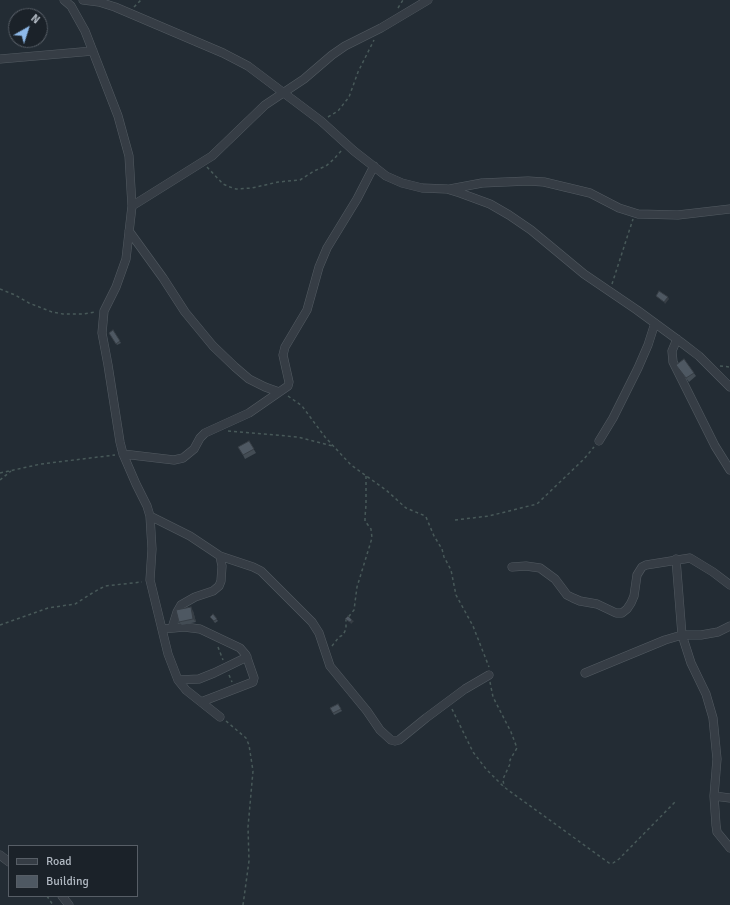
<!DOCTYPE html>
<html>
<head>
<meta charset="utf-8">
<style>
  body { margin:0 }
  #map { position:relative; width:730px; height:905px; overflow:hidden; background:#232c34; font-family:Signika,sans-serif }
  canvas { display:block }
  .legend { position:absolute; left:8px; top:845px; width:130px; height:52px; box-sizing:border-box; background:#1b2229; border:1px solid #575e66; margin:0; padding:5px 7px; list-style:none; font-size:12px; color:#b0b8c1 }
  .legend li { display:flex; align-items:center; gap:8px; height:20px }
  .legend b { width:20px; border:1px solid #575e66 }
  .north { position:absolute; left:8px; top:8px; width:40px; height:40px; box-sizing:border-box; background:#1b2229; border:1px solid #575e66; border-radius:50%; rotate:39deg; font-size:11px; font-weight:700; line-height:16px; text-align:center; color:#b0b8c1 }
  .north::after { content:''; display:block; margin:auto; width:14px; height:18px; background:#8eb9e9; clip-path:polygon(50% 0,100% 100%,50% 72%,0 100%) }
</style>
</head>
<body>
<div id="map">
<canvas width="730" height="905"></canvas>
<ul class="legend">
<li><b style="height:5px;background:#363d45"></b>Road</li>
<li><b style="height:11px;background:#4e5862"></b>Building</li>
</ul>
<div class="north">N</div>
</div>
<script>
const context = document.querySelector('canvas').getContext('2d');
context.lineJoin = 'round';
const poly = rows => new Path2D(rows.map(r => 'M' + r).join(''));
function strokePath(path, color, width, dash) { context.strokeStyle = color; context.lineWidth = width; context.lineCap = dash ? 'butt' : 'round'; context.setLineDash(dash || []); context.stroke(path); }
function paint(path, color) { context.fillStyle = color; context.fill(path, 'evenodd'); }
const minor = poly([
  [64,0,71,6,85,31,118,116,129,156,132,206,126,259,116,287,104,311,102,333,108,365,120,442,123,454,136,484,147,506,150,516,152,549,150,580,168,654,178,680,186,690,220,717],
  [83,0,99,2,115,7,223,53,248,66,321,121,354,151,386,176,402,183,422,188,447,189,460,193,490,204,509,215,531,230,584,274,637,310,682,343,699,356,730,387],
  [0,59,93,51],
  [450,189,482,183,528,181,544,182,590,193,619,208,638,214,678,215,730,209],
  [132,206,212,156,265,105,304,79,332,55,345,46,381,28,428,0],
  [129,231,163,278,185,312,213,346,235,367,249,379,265,387,279,392],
  [677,339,672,351,673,362,715,446,730,470],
  [599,441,613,418,638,368,648,345,655,323],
  [123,454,174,460,183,458,194,449,200,438,205,433,249,413,288,386,289,382,283,355,285,347,307,310,319,267,327,248,357,199,374,166],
  [150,516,190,536,220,556,253,567,261,571,312,622,319,633,330,666,367,711,380,730,391,740,395,741,399,740,426,718,465,689,489,675],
  [676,559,682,635,691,663,706,694,713,718,717,759,714,796,716,825,717,832,730,848],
  [512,567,526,566,540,568,555,579,567,595,573,598,580,601,597,604,616,613,622,613,627,609,631,603,634,596,637,575,642,567,646,565,690,558,713,572,730,585],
  [172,628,177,612,181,605,195,597,213,591,219,586,221,581,222,566,220,556],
  [163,629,184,627,200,629,240,648,246,655,254,678,253,682,201,702],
  [585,673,665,640,682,635,701,635,718,632,730,626],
  [178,680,199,679,214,673,247,657],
  [714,796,730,798],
  [0,855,9,862],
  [62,896,69,905]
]);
strokePath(minor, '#535b62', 9);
strokePath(poly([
  [134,7,141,0],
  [398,8,403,0],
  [328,117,338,111,349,97,358,72,374,40],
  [207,167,223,184,230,187,236,189,252,188,278,182,300,180,314,171,326,166,334,159,342,150],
  [612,284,633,219],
  [0,289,15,295,29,303,52,312,63,314,83,314,96,312],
  [720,366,730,367],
  [288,396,302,406,325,437,351,465,386,490,406,508,423,515,426,517,434,536,442,549,444,557,451,570,456,595,473,626,489,667],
  [228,431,298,437,333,446],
  [0,473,41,464,115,455],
  [0,480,11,471],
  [455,520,489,516,537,504,584,459,594,447],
  [0,625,48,608,75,604,94,592,105,586,142,582],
  [332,646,339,637,343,635,346,629,346,620,354,610,357,587,372,538,371,529,365,521,365,517,366,505,366,476],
  [218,647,223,660],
  [229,675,232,682],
  [490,682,493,697,511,732,517,748,510,760,510,764,503,779,504,787],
  [452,709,473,752,486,769,504,787,609,863,613,863,619,859,676,801],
  [226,721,246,738,249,745,253,771,248,827,249,861,243,905],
  [47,896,53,905]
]), '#485959', 1.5, [3, 3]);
strokePath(minor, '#363d45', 8);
paint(poly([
  [113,330,121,343,117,345,109,333],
  [684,359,696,376,689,382,676,365],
  [249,441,256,453,245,459,243,455],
  [193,611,196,622,182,625,179,622],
  [213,614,218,621,215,623,211,618],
  [338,704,342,711,334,715,330,708]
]), '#434c54');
paint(poly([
  [668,297,669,299,665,304,664,302],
  [191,607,193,611,196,622,193,619],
  [352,620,354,621,351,624,350,622]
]), '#373e45');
const building = poly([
  [659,291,668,297,664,302,656,296,659,291],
  [113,330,120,341,116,344,109,333,113,330],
  [684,359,694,373,686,378,676,365,684,359],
  [249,441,254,449,243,455,238,447,249,441],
  [191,607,193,619,179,622,176,610,191,607],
  [213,614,217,619,214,621,210,617,213,614],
  [348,616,352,620,350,622,345,619,348,616],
  [338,704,341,709,333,713,330,708,338,704]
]);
paint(building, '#4e5862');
strokePath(building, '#373e45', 1);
</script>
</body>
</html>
